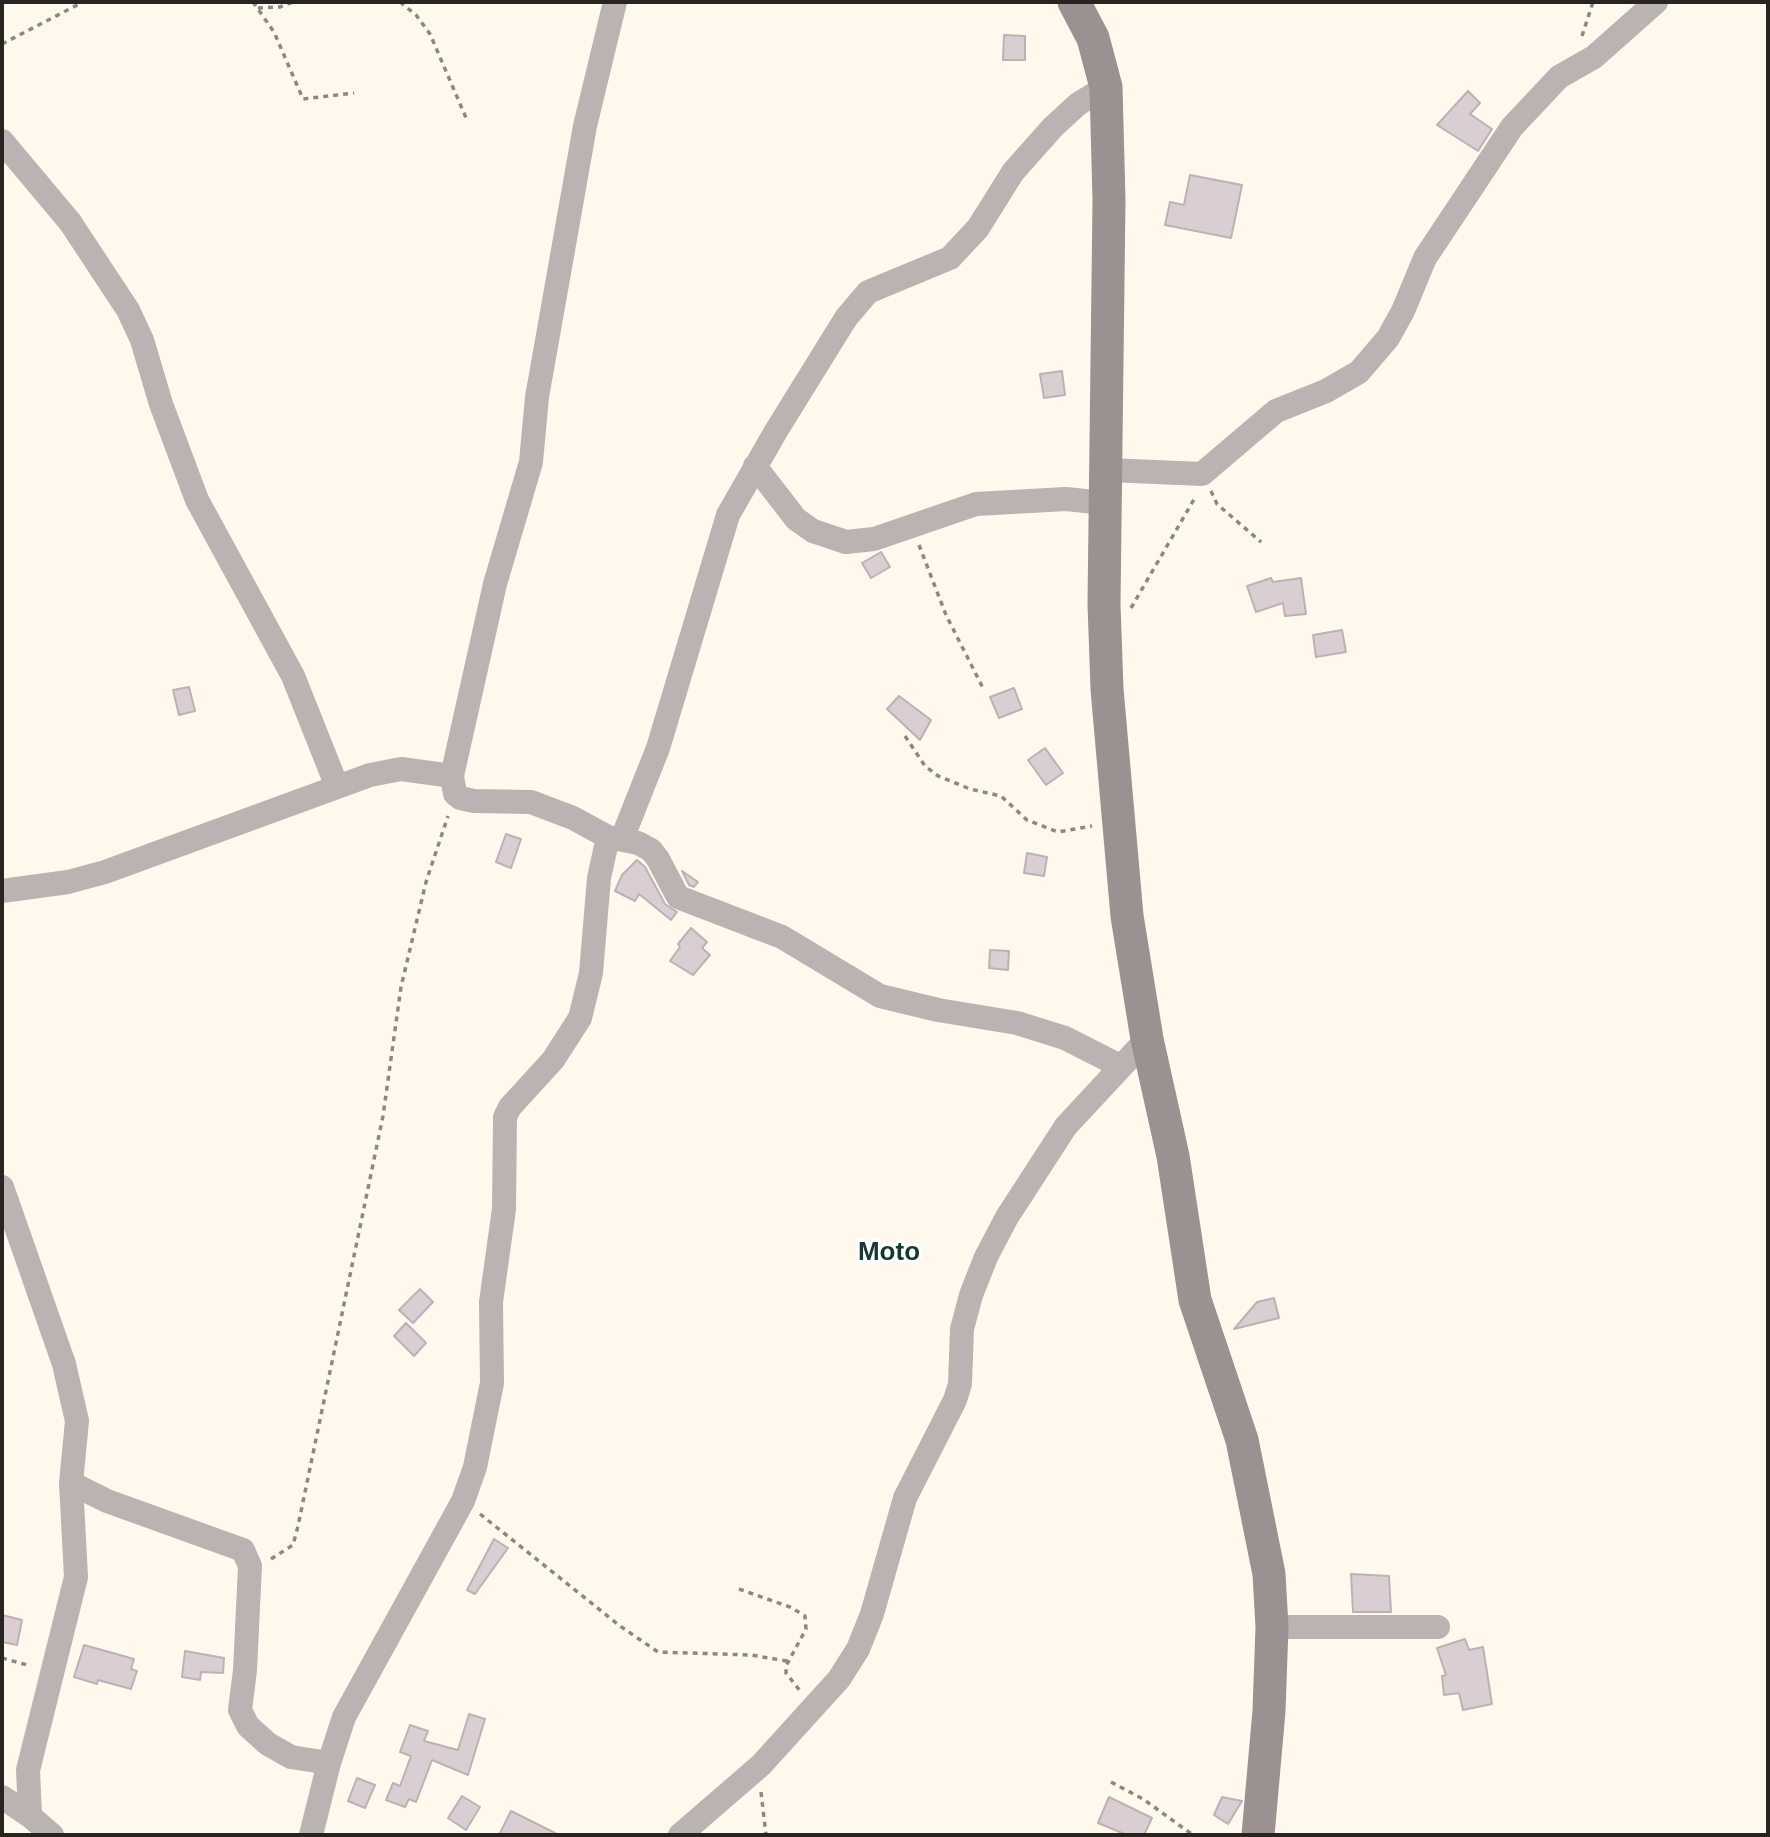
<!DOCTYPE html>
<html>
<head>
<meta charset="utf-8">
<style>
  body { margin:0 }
  #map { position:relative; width:1770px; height:1837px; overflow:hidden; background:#fff9ed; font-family:Helvetica,sans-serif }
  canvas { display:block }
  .frame { position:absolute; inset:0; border:4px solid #282521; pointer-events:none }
</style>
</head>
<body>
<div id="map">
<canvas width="1770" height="1837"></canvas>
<div class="frame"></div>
</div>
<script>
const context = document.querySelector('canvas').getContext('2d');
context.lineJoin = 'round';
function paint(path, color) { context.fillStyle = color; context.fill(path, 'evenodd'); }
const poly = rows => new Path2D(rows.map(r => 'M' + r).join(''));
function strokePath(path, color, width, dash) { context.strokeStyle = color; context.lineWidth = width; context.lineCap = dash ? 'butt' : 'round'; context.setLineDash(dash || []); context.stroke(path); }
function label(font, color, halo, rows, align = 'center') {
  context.font = font + ' Helvetica,sans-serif'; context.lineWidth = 7; context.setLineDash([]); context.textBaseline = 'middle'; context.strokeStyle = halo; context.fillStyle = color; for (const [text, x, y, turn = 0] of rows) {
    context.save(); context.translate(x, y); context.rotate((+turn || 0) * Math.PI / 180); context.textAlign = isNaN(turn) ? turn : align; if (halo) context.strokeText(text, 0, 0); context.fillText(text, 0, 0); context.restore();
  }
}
const building = poly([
  [1004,35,1025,36,1025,60,1003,60,1004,35],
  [1468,91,1480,103,1470,114,1492,129,1478,151,1437,125,1468,91],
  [1190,175,1242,185,1231,238,1165,225,1170,202,1184,205,1190,175],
  [1062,371,1065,395,1044,398,1040,374,1062,371],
  [881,552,890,567,871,578,862,563,881,552],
  [1271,578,1273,582,1301,578,1306,614,1285,616,1283,603,1256,612,1247,586,1271,578],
  [1342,630,1346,652,1316,657,1313,635,1342,630],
  [189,687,195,711,179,715,173,690,189,687],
  [1014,688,1022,709,999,718,990,697,1014,688],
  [899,696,931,720,920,740,887,709,899,696],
  [1045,748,1063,773,1046,785,1028,760,1045,748],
  [506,834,521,839,511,868,496,862,506,834],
  [1027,853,1047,857,1044,876,1024,873,1027,853],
  [637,860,645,867,665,904,677,912,671,920,639,894,635,901,615,891,622,875,637,860],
  [682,871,698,882,694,887,689,885,682,871],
  [691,928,707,942,702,948,710,955,693,975,670,961,680,947,678,944,691,928],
  [990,950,1009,951,1008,970,989,968,990,950],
  [420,1289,433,1302,413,1323,399,1310,420,1289],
  [1274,1298,1279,1318,1234,1329,1257,1302,1274,1298],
  [406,1323,426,1343,414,1356,394,1336,406,1323],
  [494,1539,508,1548,475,1594,467,1590,494,1539],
  [1351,1574,1389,1576,1391,1612,1353,1612,1351,1574],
  [2,1615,22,1620,17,1645,2,1642,2,1615],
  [1465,1639,1469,1650,1483,1647,1492,1704,1463,1710,1459,1693,1444,1695,1442,1676,1446,1675,1437,1648,1465,1639],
  [84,1645,134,1659,131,1669,137,1671,131,1689,98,1680,97,1684,74,1677,84,1645],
  [185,1651,224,1658,223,1673,201,1672,200,1680,182,1677,185,1651],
  [469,1714,485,1719,468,1775,432,1760,416,1802,409,1799,405,1807,386,1800,393,1783,400,1786,411,1756,400,1752,410,1725,428,1731,424,1741,458,1750,469,1714],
  [357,1778,375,1785,365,1808,348,1801,357,1778],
  [462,1796,480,1807,466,1830,448,1818,462,1796],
  [1109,1797,1152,1818,1144,1835,1127,1835,1098,1823,1109,1797],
  [1222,1797,1242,1801,1228,1824,1214,1815,1222,1797],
  [511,1811,559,1835,499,1835,511,1811]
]);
paint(building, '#dbced2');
strokePath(building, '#beb1b5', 2);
strokePath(poly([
  [253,2,274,32,303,99,354,93],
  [400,2,416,15,430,34,467,120],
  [258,8,280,7,293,2],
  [1582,36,1593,2],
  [2,44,83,2],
  [1211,491,1217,504,1261,542],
  [919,545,946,615,983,688],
  [1131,608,1196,496],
  [905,736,925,766,938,776,970,789,1001,796,1027,820,1058,832,1092,826],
  [480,1514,620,1626,658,1652,751,1655,787,1661],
  [271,1559,293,1545,298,1526,383,1116,401,987,426,882,448,816],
  [739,1589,790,1607,805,1616,806,1629,786,1666,786,1673,801,1692],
  [2,1658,31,1666],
  [1111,1782,1143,1799,1193,1835],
  [761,1792,766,1835]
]), '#8d8981', 3.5, [5, 5]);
strokePath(poly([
  [2,141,70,222,128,310,142,340,161,404,197,500,293,676,336,784],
  [755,466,796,519,813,531,846,542,874,539,976,504,1066,499,1105,503],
  [1108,470,1202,474,1276,411,1326,391,1359,372,1388,338,1403,311,1425,258,1512,127,1559,77,1594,57,1656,2],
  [452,776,495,584,531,462,537,397,585,126,615,2],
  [622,839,658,748,728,515,776,431,846,318,868,292,950,258,978,228,1013,172,1053,127,1078,104,1106,87],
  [2,891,68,882,105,872,370,775,401,769,452,776,455,794,460,798,474,801,531,802,573,818,608,837,638,843,651,850,658,859,678,897,782,937,880,996,938,1010,1017,1023,1065,1038,1120,1066],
  [2,1187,64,1364,77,1421,71,1483,76,1577,28,1770,30,1816,52,1835],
  [71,1483,107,1501,243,1550,250,1566,245,1670,240,1710,248,1726,268,1744,291,1757,329,1763],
  [1272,1627,1438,1627],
  [2,1797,30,1816],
  [311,1835,329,1763,344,1717,463,1501,475,1467,492,1383,491,1302,504,1209,505,1117,510,1107,553,1060,580,1018,591,973,599,878,608,837],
  [680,1835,761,1765,839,1679,858,1649,872,1614,905,1498,955,1400,960,1384,962,1329,971,1295,986,1257,1007,1217,1066,1126,1147,1039]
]), '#bab3b2', 24);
strokePath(poly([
  [1074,2,1093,38,1106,87,1109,200,1104,604,1107,689,1127,916,1147,1039,1173,1156,1195,1300,1242,1440,1269,1574,1272,1627,1269,1711,1258,1835]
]), '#9a9190', 33);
label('bold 26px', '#163835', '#fff', [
  ["Moto",889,1253]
]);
</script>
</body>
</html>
